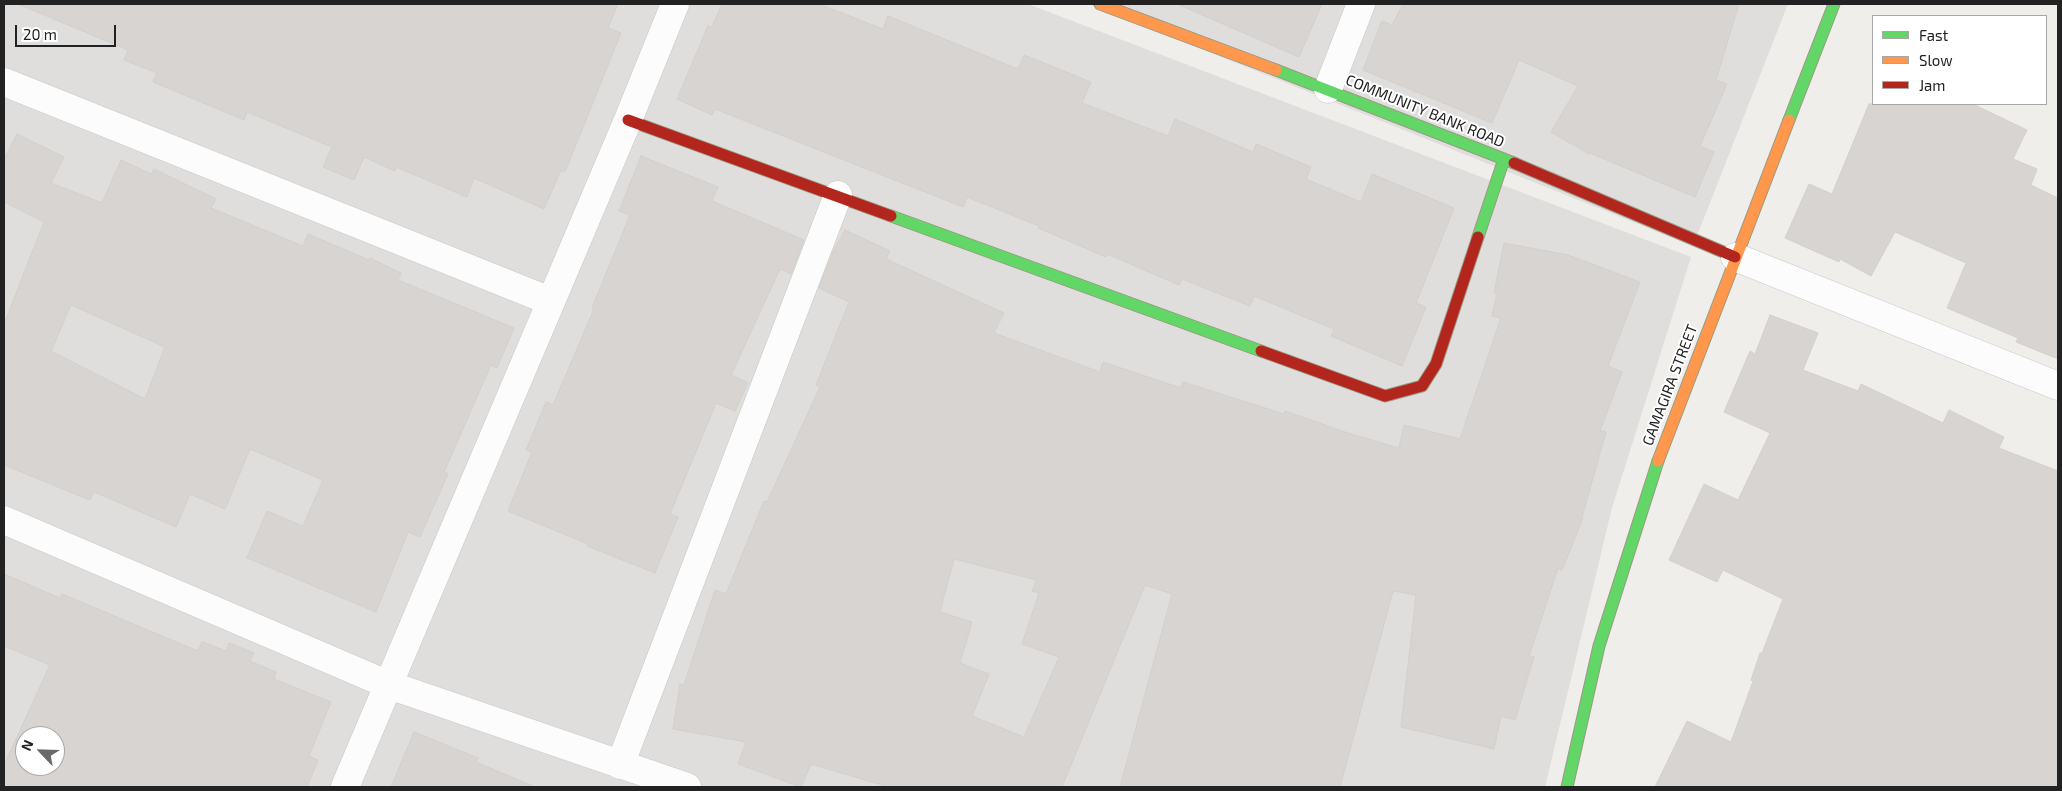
<!DOCTYPE html>
<html>
<head>
<meta charset="utf-8">
<style>
  body { margin:0 }
  #map { position:relative; width:2062px; height:791px; overflow:hidden; background:#f0eeeb; font-family:"Exo 2",sans-serif }
  canvas { display:block }
  .frame { position:absolute; inset:0; border:5px solid #222; pointer-events:none }
  .legend { position:absolute; left:1872px; top:15px; width:175px; height:90px; box-sizing:border-box; background:#fff; border:1px solid #a7a7a7; margin:0; padding:6px 9px; list-style:none; font-size:15px; color:#222 }
  .legend li { display:flex; align-items:center; gap:10px; height:25px }
  .legend b { width:25px; border:1px solid #a7a7a7 }
  .north { position:absolute; left:15px; top:726px; width:50px; height:50px; box-sizing:border-box; background:#fff; border:1px solid #a7a7a7; border-radius:50%; rotate:294deg; font-size:14px; font-weight:700; line-height:20px; text-align:center; color:#222 }
  .north::after { content:''; display:block; margin:auto; width:18px; height:22px; background:#6a6968; clip-path:polygon(50% 0,100% 100%,50% 72%,0 100%) }
  .scale { position:absolute; left:15px; top:25px; width:101px; height:22px; box-sizing:border-box; border:2px solid #222; border-top:0; padding-left:6px; font-size:15px; line-height:18px; white-space:nowrap; color:#222; -webkit-text-stroke:4px #fff; paint-order:stroke }
</style>
</head>
<body>
<div id="map">
<canvas width="2062" height="791"></canvas>
<div class="frame"></div>
<ul class="legend">
<li><b style="height:6px;background:#63d668"></b>Fast</li>
<li><b style="height:6px;background:#ff974d"></b>Slow</li>
<li><b style="height:6px;background:#b3261e"></b>Jam</li>
</ul>
<div class="north">N</div>
<div class="scale">20 m</div>
</div>
<script>
const context = document.querySelector('canvas').getContext('2d');
context.lineJoin = 'round';
function paint(path, color) { context.fillStyle = color; context.fill(path, 'evenodd'); }
const poly = rows => new Path2D(rows.map(r => 'M' + r).join(''));
function strokePath(path, color, width, dash) { context.strokeStyle = color; context.lineWidth = width; context.lineCap = dash ? 'butt' : 'round'; context.setLineDash(dash || []); context.stroke(path); }
function label(font, color, halo, rows, align = 'center') {
  context.font = font + ' "Exo 2",sans-serif'; context.lineWidth = 4; context.setLineDash([]); context.textBaseline = 'middle'; context.strokeStyle = halo; context.fillStyle = color; for (const [text, x, y, turn = 0] of rows) {
    context.save(); context.translate(x, y); context.rotate((+turn || 0) * Math.PI / 180); context.textAlign = isNaN(turn) ? turn : align; if (halo) context.strokeText(text, 0, 0); context.fillText(text, 0, 0); context.restore();
  }
}
paint(poly([
  [4,4,1028,4,1691,257,1612,508,1545,787,4,787],
  [25,736,55,736,55,766,25,766],
  [1089,4,1788,4,1693,246]
]), '#dfdedc');
const building = poly([
  [18,4,618,4,608,28,621,33,565,172,561,170,544,209,474,178,467,197,396,167,395,171,364,157,354,180,323,167,332,147,247,112,244,120,153,82,157,73,124,60,128,50,18,4],
  [722,4,819,4,883,29,888,16,1018,69,1024,55,1091,82,1082,103,1168,136,1175,119,1253,152,1256,144,1311,167,1306,179,1361,202,1372,174,1454,208,1416,303,1426,307,1402,366,1331,336,1334,329,1254,296,1250,306,1182,279,1179,285,1107,254,1106,257,1038,228,1039,226,967,197,963,207,715,109,712,115,677,99,708,26,712,27,722,4],
  [1177,4,1322,4,1299,57,1177,4],
  [1403,4,1739,4,1716,80,1727,84,1700,146,1714,152,1695,197,1590,153,1589,154,1551,132,1578,86,1519,60,1492,123,1363,70,1382,21,1392,25,1403,4],
  [1869,104,1973,104,2027,130,2013,159,2037,169,2031,185,2058,198,2058,359,2016,342,2018,338,1947,308,1966,263,1895,232,1871,276,1840,259,1839,262,1785,238,1809,184,1832,194,1869,104],
  [17,134,64,157,51,183,102,203,121,160,151,174,154,169,216,199,211,208,303,246,308,234,369,260,370,258,401,273,398,280,514,328,497,368,491,365,444,472,448,474,420,537,408,532,376,612,247,558,267,511,303,526,323,480,250,449,225,509,190,494,176,527,94,492,90,500,4,465,4,324,44,222,4,202,4,159,17,134],
  [71,305,165,347,145,399,51,351,71,305],
  [641,156,718,187,712,201,804,240,791,274,780,269,731,375,748,383,735,411,716,403,670,514,678,517,655,573,587,546,588,544,508,511,532,452,526,450,546,402,553,405,594,309,592,308,630,215,619,211,641,156],
  [845,230,890,251,886,259,1004,313,994,333,1100,372,1103,362,1181,388,1183,382,1284,414,1285,411,1348,433,1399,448,1404,425,1460,439,1501,318,1492,316,1497,294,1494,293,1504,243,1568,255,1640,282,1608,366,1622,372,1600,431,1606,432,1582,517,1583,518,1562,570,1558,568,1529,656,1534,657,1515,720,1501,716,1494,749,1401,727,1416,595,1393,591,1340,787,1120,787,1172,594,1145,585,1062,787,889,787,811,764,801,787,738,764,746,742,673,729,680,684,684,685,715,590,726,594,764,501,767,502,820,387,816,385,849,302,819,288,833,252,845,230],
  [954,559,1037,580,1032,591,1039,593,1022,644,1059,657,1024,737,972,716,989,674,960,663,972,622,940,612,954,559],
  [1770,315,1818,333,1803,370,1858,391,1861,384,1943,423,1949,410,2004,437,1999,448,2058,471,2058,787,1655,787,1687,721,1731,742,1753,681,1751,680,1760,653,1762,653,1783,599,1723,570,1717,582,1669,560,1704,484,1738,500,1770,433,1724,412,1750,351,1755,354,1770,315],
  [4,574,60,598,62,594,198,651,202,642,226,651,229,643,254,653,250,661,276,672,274,679,331,702,309,756,318,760,307,787,4,787,4,765,50,665,4,646,4,574],
  [25,736,55,736,55,766,25,766,25,736],
  [414,732,478,758,476,762,535,787,391,787,414,732]
]);
paint(building, '#d7d4d2');
strokePath(building, '#d3d0cc', 1);
const street = poly([
  [4,82,550,301],
  [1328,89,1361,4],
  [1735,257,2058,386],
  [4,520,389,685,687,787],
  [620,765,838,195],
  [345,787,628,120,675,4]
]);
const fast = poly([
  [1276,70,1514,163],
  [1789,120,1834,4],
  [891,216,1261,351],
  [1478,237,1504,159],
  [1567,787,1599,646,1658,461]
]);
const slow = poly([
  [1100,4,1276,70],
  [1658,461,1789,120]
]);
const jam = poly([
  [628,120,891,216],
  [1514,163,1735,257],
  [1261,351,1385,396,1422,386,1436,364,1478,237]
]);
strokePath(street, '#c9c8c7', 29);
strokePath(fast, '#999a82', 13);
strokePath(slow, '#999a82', 13);
strokePath(jam, '#999a82', 13);
strokePath(street, '#fdfcfc', 28);
strokePath(fast, '#63d668', 11);
strokePath(slow, '#ff974d', 11);
strokePath(jam, '#b3261e', 11);
label('15px', '#222', '#fff', [
  ["COMMUNITY BANK ROAD",1425,111,22],
  ["GAMAGIRA STREET",1670,385,-69]
]);
</script>
</body>
</html>
